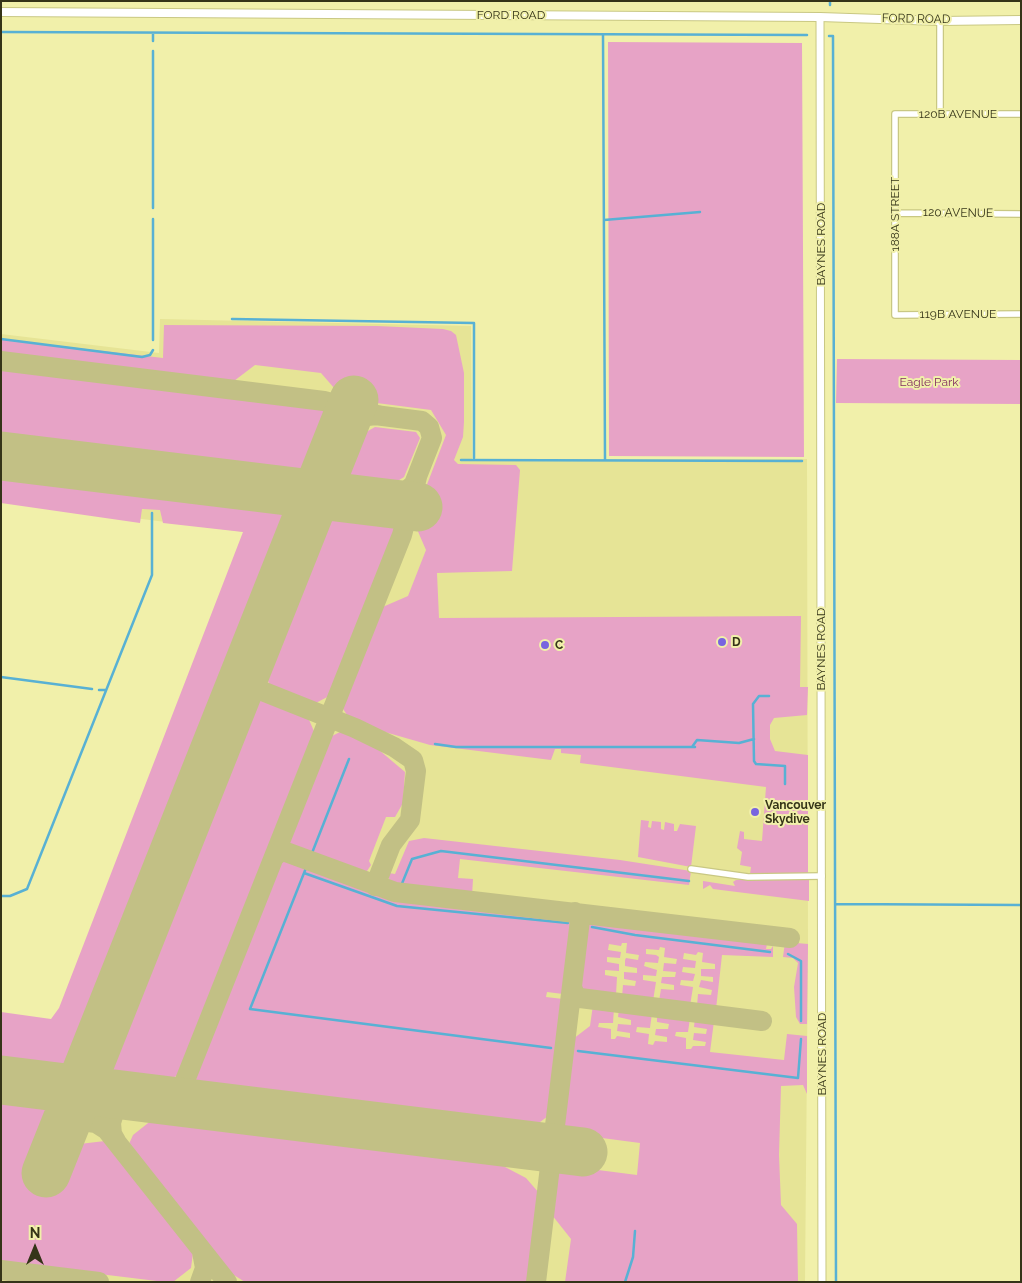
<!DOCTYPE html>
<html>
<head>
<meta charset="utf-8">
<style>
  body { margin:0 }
  #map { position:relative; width:1022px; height:1283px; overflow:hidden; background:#f1f0aa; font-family:Raleway,sans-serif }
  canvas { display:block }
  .frame { position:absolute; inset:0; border:2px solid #353418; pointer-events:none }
  .north { position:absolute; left:10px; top:1223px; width:50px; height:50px; -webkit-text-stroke:4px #f1f0aa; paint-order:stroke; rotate:0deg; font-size:14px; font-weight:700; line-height:20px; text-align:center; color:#353418 }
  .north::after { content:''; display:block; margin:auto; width:18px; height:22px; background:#353418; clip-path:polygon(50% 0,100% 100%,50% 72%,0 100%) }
</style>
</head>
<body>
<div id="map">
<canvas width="1022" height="1283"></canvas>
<div class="frame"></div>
<div class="north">N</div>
</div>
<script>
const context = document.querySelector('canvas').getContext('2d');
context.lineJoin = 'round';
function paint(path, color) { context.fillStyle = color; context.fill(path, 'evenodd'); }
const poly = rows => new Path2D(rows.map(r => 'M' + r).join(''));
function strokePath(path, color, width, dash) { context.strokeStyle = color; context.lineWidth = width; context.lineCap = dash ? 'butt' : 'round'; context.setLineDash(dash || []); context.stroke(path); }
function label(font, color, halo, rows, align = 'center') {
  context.font = font + ' Raleway,sans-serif'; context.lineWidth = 4; context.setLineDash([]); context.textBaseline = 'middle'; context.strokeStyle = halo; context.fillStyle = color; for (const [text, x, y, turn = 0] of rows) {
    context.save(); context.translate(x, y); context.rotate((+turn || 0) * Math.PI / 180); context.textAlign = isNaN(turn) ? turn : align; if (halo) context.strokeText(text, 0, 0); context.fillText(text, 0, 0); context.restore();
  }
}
paint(poly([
  [160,319,471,326,472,459,807,459,808,945,805,1282,1,1282,1,1013,56,1021,244,532,1,501,1,334,159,353]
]), '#e6e496');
paint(poly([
  [608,42,802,43,804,457,609,456],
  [164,325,377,326,443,329,451,331,456,335,464,373,464,422,463,437,454,460,458,464,516,465,520,470,512,571,437,573,439,618,801,616,800,687,808,687,807,715,774,718,770,725,770,739,775,751,808,755,808,873,750,874,751,867,740,865,742,852,737,848,740,831,744,832,744,839,762,841,766,787,580,763,581,755,561,753,561,749,555,749,551,760,430,745,357,724,347,715,340,704,378,609,408,596,426,550,413,520,421,520,423,495,446,435,431,410,369,402,345,392,342,397,321,373,255,365,230,384,1,357,1,339,163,358],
  [837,359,1021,360,1021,404,836,403],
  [1,366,321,405,332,423,309,482,1,444],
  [375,427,416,432,420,438,404,477,381,491,334,485,352,440],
  [1,469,299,505,76,1065,67,1072,1,1064,1,1012,51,1019,59,1008,243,532,163,523,160,510,142,509,140,523,1,503],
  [325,508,388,517,398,534,333,694,312,705,271,688,262,667],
  [267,698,307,715,316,736,183,1071,165,1084,107,1077,102,1067,245,708],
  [342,731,352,731,366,739,405,772,403,803,395,817,386,817,369,861,371,865,363,877,297,852,286,843,326,739],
  [641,820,649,821,648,827,651,828,652,821,661,822,661,829,664,830,665,822,674,824,674,831,677,831,680,824,696,826,691,867,638,857],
  [424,838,620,860,691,871,689,885,460,859,458,878,473,879,472,896,389,887,389,873,395,874,409,841],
  [278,859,291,859,387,895,479,905,479,909,571,920,563,994,547,992,546,997,563,999,548,1116,531,1129,198,1088,192,1075],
  [736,880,809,880,809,901,713,889,710,885,703,889,703,881,735,886,733,882],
  [590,922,767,944,766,949,771,949,773,946,773,957,722,955,716,1009,697,1006,698,994,711,995,712,990,699,987,701,980,713,982,713,977,701,976,701,969,715,969,715,964,702,962,703,953,698,952,696,955,684,953,683,959,696,961,695,968,683,967,682,972,695,974,693,981,681,980,680,985,693,987,690,1006,659,1001,661,989,674,990,674,985,661,983,662,977,675,977,676,972,663,971,664,963,676,964,677,959,664,957,665,948,660,947,659,950,646,949,646,954,656,955,659,957,658,963,645,962,644,966,657,970,656,976,643,975,643,980,656,982,653,1001,622,997,623,985,635,986,636,981,624,979,624,972,637,973,637,968,625,966,625,960,626,958,638,960,639,955,626,953,627,943,622,943,621,946,609,944,608,950,621,952,620,958,607,957,607,962,619,964,619,971,605,970,605,975,617,977,616,995,581,992,579,990,587,928],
  [785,942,808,944,807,1024,800,1024,796,1017,794,987,798,963,793,958,783,957],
  [593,1005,614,1008,613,1023,599,1023,598,1027,611,1029,611,1039,615,1039,617,1036,630,1038,630,1033,617,1031,618,1024,631,1025,631,1020,618,1017,619,1009,652,1013,650,1028,637,1027,636,1032,649,1034,648,1044,653,1045,655,1041,667,1042,667,1037,655,1035,656,1029,668,1029,669,1024,657,1022,657,1014,690,1018,688,1032,676,1032,675,1036,686,1038,686,1049,691,1049,693,1046,705,1046,706,1042,693,1040,694,1033,706,1034,707,1029,694,1027,695,1018,714,1021,710,1052,784,1060,787,1034,807,1036,807,1094,803,1085,781,1086,779,1155,781,1205,797,1224,798,1282,565,1282,571,1239,552,1215,559,1165,637,1175,640,1143,564,1133,564,1116,573,1039,590,1026],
  [1,1097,61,1104,35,1169,58,1178,71,1145,105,1141,193,1253,191,1268,173,1282,165,1282,1,1262],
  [157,1116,486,1157,526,1178,539,1193,528,1282,245,1282,229,1272,129,1144,133,1135]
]), '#e7a3c6');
strokePath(poly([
  [830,5,830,1],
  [1,32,807,35],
  [153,33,153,41],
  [603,35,605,459],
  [829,36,833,36,836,1282],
  [153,208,153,51],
  [604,220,700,212],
  [232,319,474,323,474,458],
  [1,339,142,357,150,355,153,350],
  [153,340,153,219],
  [461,460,802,461],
  [1,677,92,689],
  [99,690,106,690],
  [769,696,759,696,753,704,754,761,756,764,785,766,785,784],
  [435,744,456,747,695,747],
  [692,747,697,740,739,743,754,739],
  [312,853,349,759],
  [306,868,250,1009,551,1048],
  [304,873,397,906,568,923],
  [401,886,412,859,441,851,689,881],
  [1,896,10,896,27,889,152,575,152,513],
  [836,904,1021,905],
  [592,927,635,935,770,952],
  [788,954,801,961,801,1021],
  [578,1051,798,1078,801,1039],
  [625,1282,633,1257,635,1231]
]), '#58b1d4', 2.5);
strokePath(poly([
  [1,361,324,401,375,415,422,421,429,427,432,438,414,484,400,497,377,502],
  [340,436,355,421,367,416,378,415],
  [242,683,355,728,394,747,413,760,416,771,410,820,391,845,375,886],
  [274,857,280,852,286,852,395,892,790,938],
  [572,987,575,995,580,998,762,1021],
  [91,1061,86,1086,93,1110],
  [49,1086,73,1093,87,1105,227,1282],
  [59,1140,67,1128,81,1121,96,1123,107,1130],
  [116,1141,112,1134,111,1123,114,1113,121,1103,131,1099,166,1098,177,1092,184,1083,402,535,417,477],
  [1,1270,99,1282],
  [200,1282,205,1268,202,1252],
  [536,1282,580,920,575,912]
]), '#c2c085', 20);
strokePath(poly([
  [1,456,418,507],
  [1,1080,583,1152],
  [46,1173,354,400]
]), '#c2c085', 49);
const minor = poly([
  [940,114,940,21],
  [1021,114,895,114,895,315,1021,314],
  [895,213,1021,214],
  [691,869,748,877,822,876]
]);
const tertiary = poly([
  [820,17,822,1282]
]);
const secondary = poly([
  [1,12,820,17,940,21,1021,20]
]);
strokePath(minor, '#c9c883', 8);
strokePath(tertiary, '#c9c883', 9);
strokePath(secondary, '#c9c883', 10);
strokePath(minor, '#fff', 5.5);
strokePath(tertiary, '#fff', 7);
strokePath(secondary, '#fff', 8);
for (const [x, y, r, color] of [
  [722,642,5,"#7864df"],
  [545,645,5,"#7864df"],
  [755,812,5,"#7864df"]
]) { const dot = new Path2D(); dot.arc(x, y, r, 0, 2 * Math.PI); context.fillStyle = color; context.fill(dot); strokePath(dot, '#f1f0aa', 2); }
label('12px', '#353418', '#f1f0aa', [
  ["FORD ROAD",511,15],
  ["FORD ROAD",916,19,1],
  ["120B AVENUE",958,114],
  ["120 AVENUE",958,213,1],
  ["188A STREET",895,214,-90],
  ["BAYNES ROAD",821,244,-90],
  ["119B AVENUE",958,314],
  ["BAYNES ROAD",821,649,-90],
  ["BAYNES ROAD",822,1054,-90]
]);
label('12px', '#832f61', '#f1f0aa', [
  ["Eagle Park",929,382]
]);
label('bold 12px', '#353418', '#f1f0aa', [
  ["D",732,642],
  ["C",555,645],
  ["Vancouver",765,805],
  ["Skydive",765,819]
], 'left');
</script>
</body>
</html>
